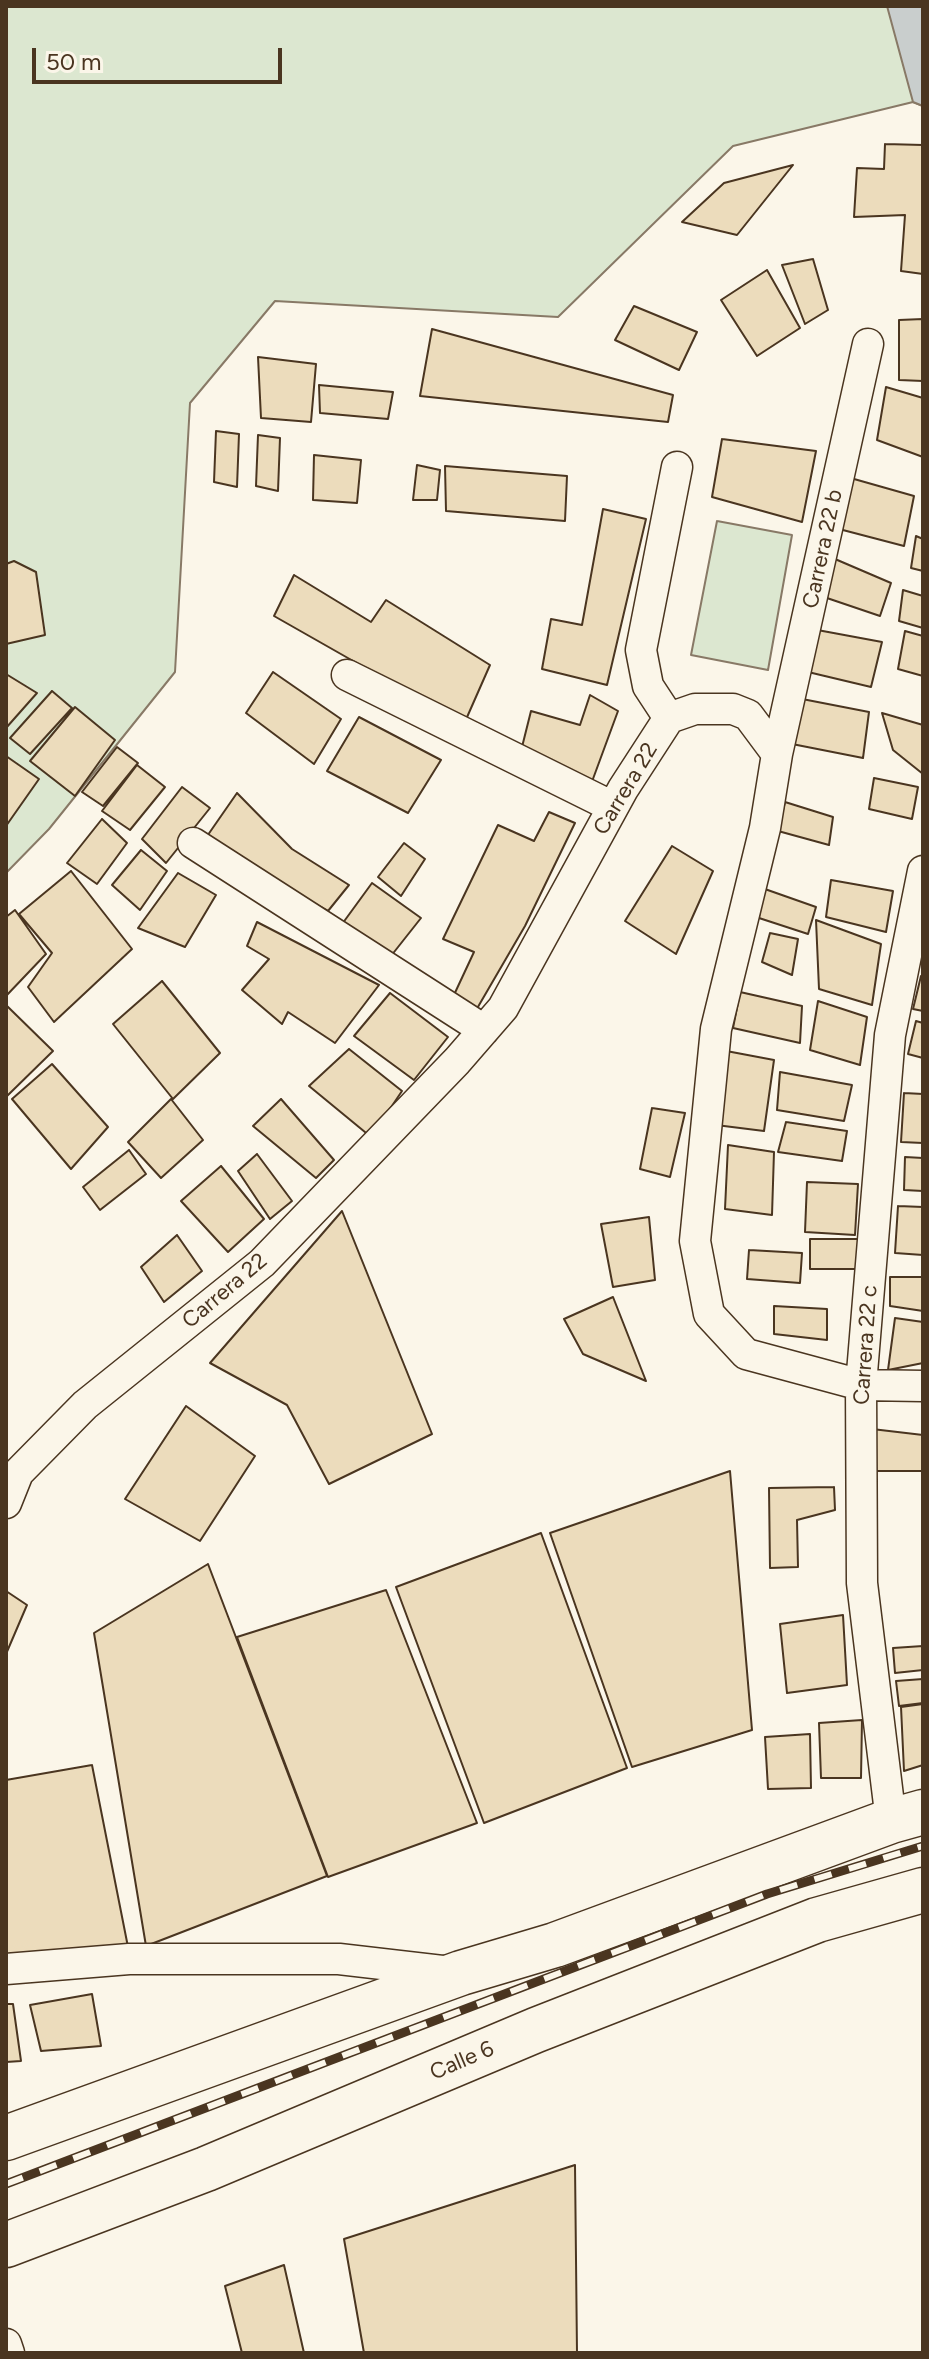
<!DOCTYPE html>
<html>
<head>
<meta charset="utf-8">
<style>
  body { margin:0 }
  #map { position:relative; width:929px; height:2359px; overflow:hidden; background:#fbf6e9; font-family:Figtree,sans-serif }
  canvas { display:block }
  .frame { position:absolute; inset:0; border:8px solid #4a3520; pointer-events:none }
  .scale { position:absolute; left:32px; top:48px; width:250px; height:36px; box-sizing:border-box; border:4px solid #4a3520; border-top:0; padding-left:10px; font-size:24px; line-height:28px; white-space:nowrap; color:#4a3520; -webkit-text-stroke:6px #fbf6e9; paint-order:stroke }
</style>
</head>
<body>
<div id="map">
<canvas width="929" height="2359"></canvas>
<div class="frame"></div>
<div class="scale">50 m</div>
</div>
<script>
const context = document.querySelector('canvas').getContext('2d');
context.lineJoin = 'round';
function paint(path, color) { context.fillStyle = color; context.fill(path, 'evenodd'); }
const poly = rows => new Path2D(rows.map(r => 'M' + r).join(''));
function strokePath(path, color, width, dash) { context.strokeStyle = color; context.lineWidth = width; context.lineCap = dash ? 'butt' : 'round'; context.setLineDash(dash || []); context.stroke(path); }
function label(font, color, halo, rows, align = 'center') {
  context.font = font + ' Figtree,sans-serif'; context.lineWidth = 6; context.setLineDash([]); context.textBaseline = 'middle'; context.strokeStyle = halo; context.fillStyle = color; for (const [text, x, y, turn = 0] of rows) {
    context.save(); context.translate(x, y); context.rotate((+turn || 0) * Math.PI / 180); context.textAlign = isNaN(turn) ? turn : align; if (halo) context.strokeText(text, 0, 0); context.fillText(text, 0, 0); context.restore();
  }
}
const green = poly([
  [6,6,923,6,923,106,913,102,733,146,558,317,275,301,190,403,175,672,49,829,6,873,6,6],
  [717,521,792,535,768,670,691,655,717,521]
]);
paint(green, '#dce7d0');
strokePath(green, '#887966', 2);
const water = poly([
  [887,6,923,6,923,106,913,102,887,6]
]);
paint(water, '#c9cecd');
strokePath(water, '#887966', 2);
const building = poly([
  [885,144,923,145,923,274,901,271,905,215,854,217,857,168,884,169,885,144],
  [793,165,737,235,682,222,724,183,793,165],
  [813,259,828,310,805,324,782,265,813,259],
  [767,270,800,328,757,356,721,300,767,270],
  [634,306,697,332,679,370,615,340,634,306],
  [923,319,923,381,899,380,899,320,923,319],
  [432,329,673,395,668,422,420,396,432,329],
  [258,357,316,364,311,422,261,418,258,357],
  [319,385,393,392,388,419,320,413,319,385],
  [886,387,923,398,923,457,877,440,886,387],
  [216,431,239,434,237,487,214,482,216,431],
  [258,435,280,438,278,491,256,486,258,435],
  [722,439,816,451,802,522,712,497,722,439],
  [314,455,361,460,357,503,313,500,314,455],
  [417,465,440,470,437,500,413,500,417,465],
  [445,466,567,476,565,521,446,511,445,466],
  [847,477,914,496,904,546,839,529,847,477],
  [603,509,646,519,607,685,542,669,551,619,582,625,603,509],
  [916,536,923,539,923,571,911,568,916,536],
  [828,556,891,583,880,616,821,596,828,556],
  [14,561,36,572,45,635,6,644,6,564,14,561],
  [294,575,371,622,386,600,490,665,464,724,274,616,294,575],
  [903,590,923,596,923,628,899,621,903,590],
  [812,629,882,642,871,687,808,672,812,629],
  [905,631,923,636,923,676,898,669,905,631],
  [273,672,341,719,314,764,246,713,273,672],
  [6,674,37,693,6,728,6,674],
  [52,691,72,708,30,754,10,738,52,691],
  [590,695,618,711,590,787,520,755,531,711,580,725,590,695],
  [797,698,869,712,863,758,792,744,797,698],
  [75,707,115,740,75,796,30,761,75,707],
  [882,713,923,725,923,774,893,750,882,713],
  [359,717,441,760,408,813,327,771,359,717],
  [117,747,138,763,103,806,82,792,117,747],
  [6,756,39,779,6,826,6,756],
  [137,765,165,787,130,830,102,811,137,765],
  [874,778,918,787,912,819,869,809,874,778],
  [182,787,210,808,166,863,142,839,182,787],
  [237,793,292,849,349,885,328,911,203,842,237,793],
  [785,802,833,817,829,845,778,831,785,802],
  [549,812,575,823,525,926,475,1012,453,997,474,952,443,939,498,825,534,841,549,812],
  [102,819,127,843,97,884,67,863,102,819],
  [404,843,425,859,401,896,378,877,404,843],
  [672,846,713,871,676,954,625,921,672,846],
  [141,850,167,871,140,910,112,885,141,850],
  [71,871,132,949,54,1022,28,987,52,953,19,914,71,871],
  [178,873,216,895,185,947,138,928,178,873],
  [831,880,893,891,886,932,826,917,831,880],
  [372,883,421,918,387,961,337,931,372,883],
  [762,888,816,907,808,934,759,918,762,888],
  [15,910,46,954,6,996,6,917,15,910],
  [816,920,881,944,872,1005,819,989,816,920],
  [257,922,379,985,335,1043,288,1012,282,1024,242,990,269,959,247,946,257,922],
  [770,933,798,939,792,975,762,962,770,933],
  [921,976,923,976,923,1011,913,1009,921,976],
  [162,981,220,1053,173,1099,113,1024,162,981],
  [740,992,802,1006,800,1043,733,1028,740,992],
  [390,993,448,1037,414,1080,354,1036,390,993],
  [818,1001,867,1017,860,1065,810,1050,818,1001],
  [6,1005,53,1051,6,1097,6,1005],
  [916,1021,923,1023,923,1058,908,1054,916,1021],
  [349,1049,402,1091,371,1137,309,1086,349,1049],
  [721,1050,774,1060,764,1131,716,1125,721,1050],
  [52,1064,108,1127,71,1169,12,1099,52,1064],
  [780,1072,852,1085,844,1121,777,1110,780,1072],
  [904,1093,923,1094,923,1143,901,1142,904,1093],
  [171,1099,203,1140,161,1178,128,1142,171,1099],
  [281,1099,334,1160,316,1178,253,1126,281,1099],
  [652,1108,685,1113,670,1177,640,1169,652,1108],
  [786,1122,847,1131,842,1161,778,1152,786,1122],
  [728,1145,774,1152,772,1215,725,1209,728,1145],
  [129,1150,146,1174,100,1210,83,1187,129,1150],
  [257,1154,292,1201,270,1219,238,1171,257,1154],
  [905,1157,923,1158,923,1191,904,1190,905,1157],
  [221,1166,264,1219,228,1252,181,1201,221,1166],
  [807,1182,858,1184,855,1235,805,1232,807,1182],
  [898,1206,923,1207,923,1255,895,1253,898,1206],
  [342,1211,432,1434,329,1484,287,1405,210,1363,342,1211],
  [649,1217,655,1280,613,1287,601,1224,649,1217],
  [177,1235,202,1271,164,1302,141,1267,177,1235],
  [810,1239,862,1239,862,1269,810,1269,810,1239],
  [749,1250,802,1253,800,1283,747,1279,749,1250],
  [890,1277,923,1277,923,1311,890,1306,890,1277],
  [613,1297,646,1381,583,1354,564,1319,613,1297],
  [774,1306,827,1309,827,1340,774,1334,774,1306],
  [895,1318,923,1322,923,1363,888,1370,895,1318],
  [186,1406,255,1456,200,1541,125,1499,186,1406],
  [872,1429,923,1435,923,1471,872,1471,872,1429],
  [730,1471,752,1730,632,1767,550,1533,730,1471],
  [834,1487,835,1510,797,1520,798,1567,770,1568,769,1488,834,1487],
  [541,1533,627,1768,484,1823,396,1587,541,1533],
  [208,1564,327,1876,146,1946,94,1633,208,1564],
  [386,1590,477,1823,328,1877,237,1637,386,1590],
  [6,1591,27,1605,6,1654,6,1591],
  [843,1615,847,1685,787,1693,780,1624,843,1615],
  [923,1646,923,1670,895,1673,893,1648,923,1646],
  [923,1679,923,1703,899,1706,896,1681,923,1679],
  [923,1704,923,1765,904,1771,901,1707,923,1704],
  [862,1720,861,1778,821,1778,819,1723,862,1720],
  [810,1734,811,1788,768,1789,765,1737,810,1734],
  [92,1765,128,1947,6,1958,6,1780,92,1765],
  [92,1994,101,2046,41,2051,30,2005,92,1994],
  [6,2004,13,2004,21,2061,6,2062,6,2004],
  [575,2165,577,2353,364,2353,344,2239,575,2165],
  [284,2265,304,2353,242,2353,225,2286,284,2265]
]);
paint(building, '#ecdcbc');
strokePath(building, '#4a3520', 2);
const street = poly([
  [868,344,777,754,765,828,716,1029,695,1241,709,1314,746,1354,861,1385,923,1386],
  [347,675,613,807],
  [669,718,648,686,641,650,677,467],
  [193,843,484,1030],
  [6,1503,18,1473,85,1405,262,1263,457,1061,503,1008,623,789,669,718,695,709,733,709,748,715,777,754],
  [891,1821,862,1583,861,1385,890,1035,923,871],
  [6,1969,129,1959,339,1959,451,1972],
  [6,2344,9,2353]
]);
const highway = poly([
  [6,2138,461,1973,555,1945,891,1821,923,1812],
  [6,2245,206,2169,536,2030,817,1920,923,1890]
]);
strokePath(street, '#4a3520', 33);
strokePath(highway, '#4a3520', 47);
strokePath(street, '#fbf6e9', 30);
strokePath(highway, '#fbf6e9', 44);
const rail = poly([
  [6,2184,767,1894,923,1846]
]);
strokePath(rail, '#4a3520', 9);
strokePath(rail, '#fbf6e9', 6, [18]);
label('22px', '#4a3520', '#fbf6e9', [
  ["Carrera 22 b",823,549,-78],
  ["Carrera 22",626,789,-59],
  ["Carrera 22",225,1291,-40],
  ["Carrera 22 c",866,1345,-86],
  ["Calle 6",462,2061,-23]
]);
</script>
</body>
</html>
